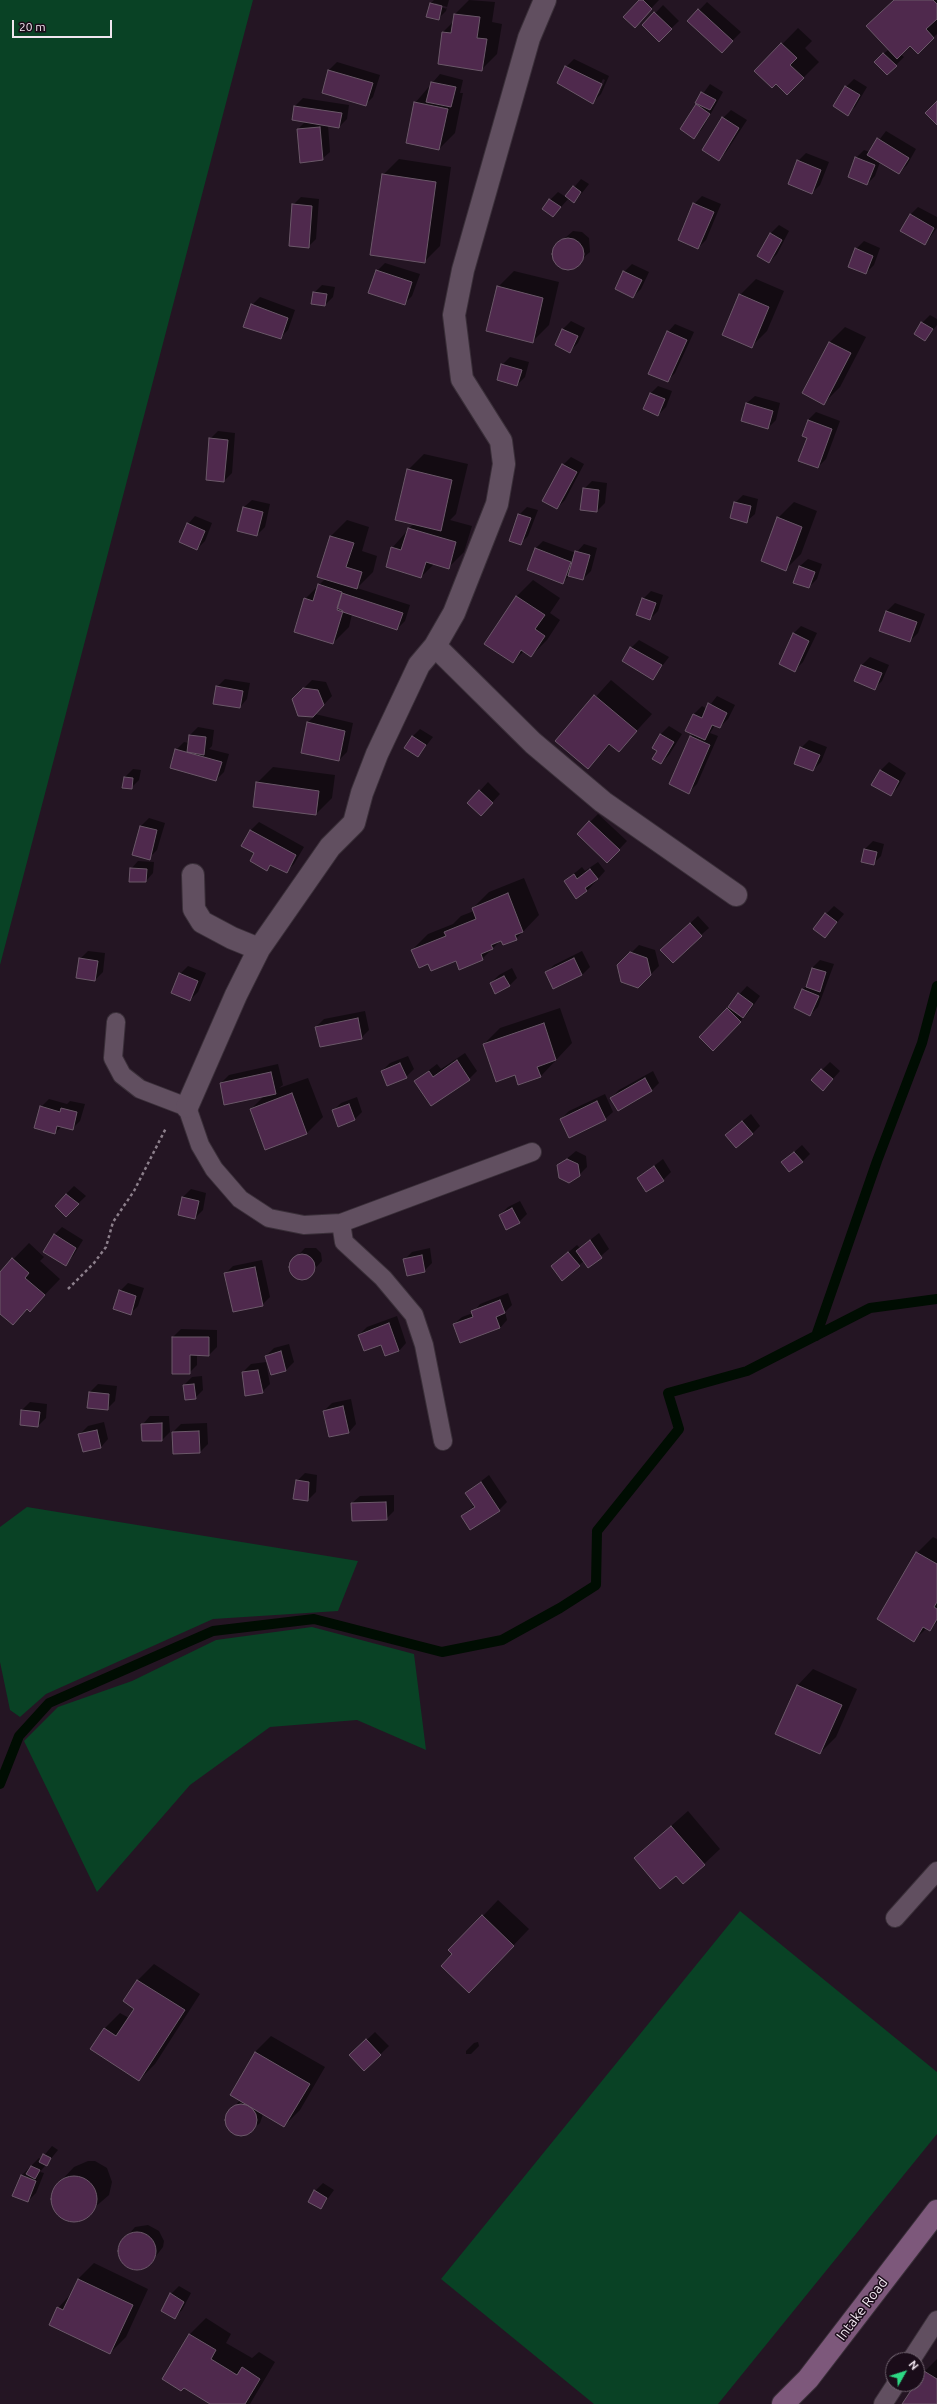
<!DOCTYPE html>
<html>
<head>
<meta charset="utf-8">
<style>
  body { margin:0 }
  #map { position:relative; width:937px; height:2404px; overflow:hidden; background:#241523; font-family:Ubuntu,sans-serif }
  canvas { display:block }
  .north { position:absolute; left:885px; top:2352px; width:40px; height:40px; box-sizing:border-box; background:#1a0c19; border:1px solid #70636f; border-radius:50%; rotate:51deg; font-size:11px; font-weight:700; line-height:16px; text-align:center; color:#f0e5ef }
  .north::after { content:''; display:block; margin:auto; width:14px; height:18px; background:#2dd884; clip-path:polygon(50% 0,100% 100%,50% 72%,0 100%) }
  .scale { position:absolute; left:12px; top:20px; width:100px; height:18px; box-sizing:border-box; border:2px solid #f0e5ef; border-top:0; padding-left:5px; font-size:12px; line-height:14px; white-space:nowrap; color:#f0e5ef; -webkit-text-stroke:3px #1a0c19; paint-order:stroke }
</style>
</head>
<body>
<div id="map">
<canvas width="937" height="2404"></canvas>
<div class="north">N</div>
<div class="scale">20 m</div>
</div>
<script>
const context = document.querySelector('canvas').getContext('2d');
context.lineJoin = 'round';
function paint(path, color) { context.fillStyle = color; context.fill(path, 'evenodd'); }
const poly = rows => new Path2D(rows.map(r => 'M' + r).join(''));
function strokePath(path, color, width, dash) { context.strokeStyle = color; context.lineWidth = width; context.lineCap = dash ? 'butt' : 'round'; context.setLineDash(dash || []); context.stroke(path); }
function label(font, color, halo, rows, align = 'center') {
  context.font = font + ' Ubuntu,sans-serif'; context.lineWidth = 3; context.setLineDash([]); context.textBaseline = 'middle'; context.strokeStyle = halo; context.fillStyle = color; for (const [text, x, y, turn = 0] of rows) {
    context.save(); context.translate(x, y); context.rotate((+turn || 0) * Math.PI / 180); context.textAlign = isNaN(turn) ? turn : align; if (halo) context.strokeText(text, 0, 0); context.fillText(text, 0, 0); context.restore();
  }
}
paint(poly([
  [0,0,253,0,0,965],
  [27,1507,358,1561,338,1611,213,1619,46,1694,20,1717,10,1710,0,1662,0,1527],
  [312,1627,414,1654,426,1750,357,1720,270,1727,190,1785,97,1892,24,1741,58,1707,132,1681,216,1640],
  [740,1911,937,2072,937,2134,718,2404,594,2404,441,2279]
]), '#094225');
paint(poly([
  [434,0,449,0,446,11,438,19,431,3],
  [435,3,447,7,447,9,435,5],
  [469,0,495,2,492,22,502,24,497,54,481,70,443,32,454,21,455,14],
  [640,0,659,0,642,18],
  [894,0,937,0,937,34,918,52,910,44,900,54,904,57,887,74,875,62,889,49],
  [707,2,741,32,730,43,689,21],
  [663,5,679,21,659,40,644,25],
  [798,28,812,41,805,48,819,62,787,94,776,83,756,71],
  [574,59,609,76,601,94,593,102,566,67],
  [603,79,605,80,599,94,596,94],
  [337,62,380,75,373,97,365,105,323,92,329,70],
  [440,74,463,80,460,93,463,93,455,133,439,149,415,103],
  [854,79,867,87,855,107,847,114,846,87],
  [710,84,723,92,702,129,694,137,697,102],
  [303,98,349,105,347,119,339,127,328,125,330,152,322,159,298,129,306,121,295,106],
  [731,110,747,120,726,152,718,160,723,118],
  [886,131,916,149,907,165,899,173,880,162,875,176,867,184,856,158,864,150,870,152],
  [806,153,829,162,820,185,812,193,798,161],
  [399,159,451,167,440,246,424,262,383,175],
  [581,179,589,184,582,193,574,201,569,198,553,216,550,200,558,192,566,197],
  [702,196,721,204,706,240,698,248,694,204],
  [301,197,319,199,316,239,308,247,293,205],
  [918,207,937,217,937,228,925,244,910,215],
  [779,225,789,231,777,254,769,262,759,256,771,233],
  [573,231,582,232,589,238,590,252,570,269,561,267,553,255,556,246],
  [864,241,880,248,874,265,866,273,856,249],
  [385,263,420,274,412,296,404,304,377,271],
  [632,264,649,272,641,289,633,297,624,272],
  [514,271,559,282,549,325,533,341,498,287],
  [756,279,784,291,767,331,751,347,740,295],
  [322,285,335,287,333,297,325,305,314,293],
  [260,297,295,310,288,330,280,338,252,305],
  [930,315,937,319,937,325,925,340,922,323],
  [571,321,585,328,578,343,570,351,556,344,563,329],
  [675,324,694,332,675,373,667,381,668,332],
  [845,327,866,337,840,387,824,403,829,343],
  [510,357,529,362,525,377,517,385,502,365],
  [658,386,672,391,666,407,658,415,650,394],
  [755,396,780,403,776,420,768,428,747,403],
  [816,412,840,421,826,459,818,467,808,438,808,420],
  [218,431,235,433,232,473,224,481,210,439],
  [424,454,468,464,456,514,450,520,472,526,464,552,448,568,434,564,421,577,392,548,414,523,408,470],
  [571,457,584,464,565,500,557,508,544,501,563,465],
  [592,481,607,483,605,503,597,511,584,489],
  [743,495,758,499,755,514,747,521,735,503],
  [252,500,270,504,265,527,257,535,244,507],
  [794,502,817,511,801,554,785,570,778,518],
  [527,507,538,510,528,536,520,544,519,515],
  [195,516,212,523,205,541,197,549,188,524],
  [347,520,369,527,362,551,377,556,373,572,357,588,410,605,405,621,397,629,352,614,349,627,333,643,305,599,325,579,319,577,331,536],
  [543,541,576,553,584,544,597,548,591,571,583,579,570,575,562,583,535,549],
  [808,559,822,564,817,579,809,587,800,566],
  [533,580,560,598,550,613,560,620,547,640,531,656,524,651,513,662,486,644,517,596],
  [651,591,663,595,658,611,650,619,643,599],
  [895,603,925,614,918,633,910,641,887,611],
  [801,626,817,633,803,662,795,670,793,634],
  [639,640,669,657,653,678,631,648],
  [870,657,889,665,882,681,874,689,856,681,862,665],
  [225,679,250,683,247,699,240,707,217,687],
  [312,680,326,682,332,696,315,714,353,723,347,752,339,760,308,722,314,717,299,715,293,699],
  [611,680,652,714,619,750,611,744,588,768,556,741],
  [717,696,735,705,728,719,720,727,715,725,710,733,718,736,697,784,689,792,691,736,694,734,686,730,694,714,702,706,707,709],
  [669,726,682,734,669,755,661,763,658,750,654,747,661,734],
  [198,727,214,730,212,746,209,749,229,754,224,772,216,780,176,750,184,742,189,743,190,735],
  [420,729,433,737,418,756,412,737],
  [809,740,827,747,821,762,813,770,801,748],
  [889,762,906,773,898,787,891,794,873,784,881,770],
  [273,767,335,775,332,798,316,814,257,783],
  [133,769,141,770,139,780,131,788,125,777],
  [488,782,500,794,489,806,469,803],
  [598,814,627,841,607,862,578,834],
  [149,818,165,823,157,850,149,858,141,826],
  [259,822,304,847,294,864,286,872,272,864,267,869,256,853,242,846,251,830],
  [873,841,884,844,881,856,873,864,863,862,865,849],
  [138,861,154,862,153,873,146,881,131,869],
  [598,862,605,871,587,891,577,898,565,881,582,867,585,871],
  [524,878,539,915,516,939,501,940,482,959,429,962,412,950,428,934,453,924,461,916,474,911,473,908,489,892],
  [834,906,844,914,825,937,826,914],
  [698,916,709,928,701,935,670,942],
  [639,945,655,950,659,966,638,987,618,966],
  [88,951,105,953,103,972,95,980,80,959],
  [582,951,590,967,582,975,546,973,554,965],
  [820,960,834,964,818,1007,810,1015,795,1008,803,989,808,985,812,968],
  [188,966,206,973,198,992,190,1000,180,974],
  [512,968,517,978,509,986,491,983,499,975],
  [747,986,760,996,748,1013,721,1042,700,1037],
  [560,1008,572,1043,541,1076,519,1084,516,1074,484,1044,500,1028],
  [365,1011,369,1030,361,1038,316,1027,324,1019],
  [465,1053,477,1071,469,1079,415,1081,437,1064,441,1069],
  [408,1056,414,1069,406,1077,382,1071,390,1063],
  [830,1062,840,1071,831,1081,822,1070],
  [278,1064,283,1085,279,1088,308,1078,323,1117,307,1133,251,1109,265,1095,221,1083,229,1075],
  [653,1071,659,1083,651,1091,611,1098,619,1090],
  [605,1094,613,1112,605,1119,561,1119,569,1111],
  [357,1097,362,1112,354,1120,333,1111,341,1103],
  [49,1099,67,1104,70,1101,85,1104,80,1121,72,1129,62,1126,55,1133,41,1107],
  [751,1114,760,1126,752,1134,726,1135],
  [802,1145,810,1154,802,1162,783,1162],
  [576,1151,586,1156,587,1167,579,1175,558,1166],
  [663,1159,671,1172,663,1180,638,1178],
  [74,1186,86,1196,66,1215,66,1194],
  [191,1189,206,1193,203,1210,195,1218,180,1214,183,1197],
  [520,1201,527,1214,519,1222,500,1215,508,1207],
  [62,1227,83,1240,73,1256,65,1264,54,1235],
  [599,1233,609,1249,588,1267,584,1261,579,1265,552,1266,577,1245,580,1248],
  [29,1243,44,1257,40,1261,60,1279,30,1310,28,1308,13,1323,0,1312,0,1273],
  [305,1248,316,1248,321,1253,322,1261,306,1278,298,1278,292,1273,292,1262],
  [430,1248,432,1263,424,1271,404,1260,412,1252],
  [262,1260,270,1297,262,1305,225,1274,233,1266],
  [128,1283,144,1288,138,1306,130,1314,120,1291],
  [508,1293,512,1305,505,1312,507,1320,500,1328,454,1324,462,1317,473,1313,480,1304],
  [397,1316,406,1343,399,1351,359,1335,367,1327],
  [181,1329,217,1330,217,1347,209,1355,197,1355,197,1365,189,1373,173,1337],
  [289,1344,294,1362,286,1370,266,1356,274,1348],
  [266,1362,270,1384,262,1392,246,1395,243,1372,251,1364],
  [202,1376,203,1390,195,1398,184,1385,192,1377],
  [98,1384,117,1386,115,1401,107,1409,90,1392],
  [351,1399,356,1424,349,1432,324,1411,332,1403],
  [30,1402,47,1404,46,1418,38,1426,22,1410],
  [150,1416,169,1416,170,1432,162,1440,143,1440,143,1424],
  [104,1422,108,1439,101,1447,80,1434,88,1426],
  [207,1423,208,1444,200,1452,174,1453,173,1432,181,1424],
  [305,1473,317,1475,316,1492,308,1500,297,1481],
  [489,1475,507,1502,499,1510,463,1516,475,1505,466,1493],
  [394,1495,394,1511,386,1519,352,1503,360,1496],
  [933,1537,937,1539,937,1622,930,1630,927,1628,914,1640,917,1553],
  [813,1669,857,1689,836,1737,820,1753,797,1686],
  [688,1811,720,1849,704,1864,677,1874,635,1858],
  [498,1900,529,1929,485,1975,483,1916],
  [154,1964,200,1994,155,2064,139,2080,104,2029,120,2013,129,2018,136,2008,124,2001,138,1980],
  [375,2032,389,2046,364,2070,351,2055],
  [271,2036,325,2067,300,2110,284,2126,263,2114,260,2123,251,2131,240,2136,229,2130,225,2118,240,2100,255,2052],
  [478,2042,479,2046,471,2054,466,2054,466,2051,474,2043],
  [52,2146,58,2150,40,2172,44,2173,36,2193,28,2201,21,2176,39,2158,41,2159],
  [88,2161,95,2161,107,2168,112,2182,109,2195,80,2220,66,2220,56,2211,52,2197,58,2184,74,2167],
  [323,2183,334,2190,321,2208,315,2191],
  [148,2225,159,2231,164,2241,163,2247,149,2265,133,2270,123,2263,118,2251,119,2246,135,2227],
  [94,2263,148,2289,126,2337,110,2353,58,2308,71,2294,78,2279],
  [179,2286,191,2293,182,2310,174,2318,171,2294],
  [206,2318,231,2334,226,2343,252,2358,259,2352,275,2362,250,2404,212,2404,184,2387,163,2379,190,2334],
  [937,2359,937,2404,904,2404,925,2371]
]), '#0007');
strokePath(poly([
  [816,1336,877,1161,922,1043,937,986],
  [0,1784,19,1736,49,1703,213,1631,314,1619,442,1652,502,1640,560,1608,596,1585,597,1531,679,1429,668,1393,747,1371,870,1308,937,1299]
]), '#000d02', 10);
const building = poly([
  [639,0,643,0,652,9,635,28,623,17,639,0],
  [894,0,933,0,937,4,937,19,926,29,934,38,918,54,910,46,897,59,866,26,894,0],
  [430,3,442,6,439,20,426,17,430,3],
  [698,9,733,41,722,53,687,21,698,9],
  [654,12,672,29,659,42,642,25,654,12],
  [454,14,480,17,477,38,487,39,482,71,438,64,442,32,451,33,454,14],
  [781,43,797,58,790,65,804,78,787,95,776,84,772,88,754,71,781,43],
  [883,53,897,66,887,75,874,62,883,53],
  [565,66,602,84,593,104,557,83,565,66],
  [328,70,373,83,366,106,322,93,328,70],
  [431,82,456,87,451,107,426,102,431,82],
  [845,86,860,95,848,116,833,106,845,86],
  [701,92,716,100,710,110,695,103,701,92],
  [937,101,937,125,925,113,937,101],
  [414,102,448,109,439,150,406,143,414,102],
  [696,104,710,114,694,139,680,129,696,104],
  [294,106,342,113,339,128,292,120,294,106],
  [722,117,739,128,719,161,702,150,722,117],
  [320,127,323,160,300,163,297,129,320,127],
  [877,138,909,158,899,174,867,155,877,138],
  [855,157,875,165,867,185,848,177,855,157],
  [797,160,821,170,812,194,788,184,797,160],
  [382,174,436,182,425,263,370,255,382,174],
  [573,186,581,192,574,203,565,196,573,186],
  [549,199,561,207,553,217,542,209,549,199],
  [693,203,714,212,698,249,678,240,693,203],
  [292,204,312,206,309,248,289,246,292,204],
  [910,214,934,228,925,245,900,231,910,214],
  [770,233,782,240,769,263,757,256,770,233],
  '552 254a16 16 0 1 1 32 0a16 16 0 1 1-32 0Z',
  [855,248,873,256,866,274,848,267,855,248],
  [376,270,412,282,405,305,368,293,376,270],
  [623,271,642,280,633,298,615,289,623,271],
  [497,286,543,298,533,343,486,331,497,286],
  [313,292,327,294,325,306,311,304,313,292],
  [739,294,769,307,752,348,722,335,739,294],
  [251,304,288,318,281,339,243,327,251,304],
  [921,322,933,329,925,341,914,334,921,322],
  [562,329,578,336,570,353,555,345,562,329],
  [667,331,687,340,668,382,648,374,667,331],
  [829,342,851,353,824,405,802,393,829,342],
  [501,364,522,370,517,386,497,380,501,364],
  [650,393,665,399,658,416,643,409,650,393],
  [746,403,773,411,768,429,741,421,746,403],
  [808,420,832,429,818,468,798,461,807,438,802,436,808,420],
  [209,438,228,440,224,482,206,480,209,438],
  [562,464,577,472,557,509,542,501,562,464],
  [407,469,452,480,441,531,395,520,407,469],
  [583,488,599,490,597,512,580,510,583,488],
  [734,502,751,506,747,523,730,518,734,502],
  [243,507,263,512,257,536,237,531,243,507],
  [518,514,531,518,521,545,509,541,518,514],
  [777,517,802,527,786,571,761,561,777,517],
  [187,523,205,531,197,550,179,542,187,523],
  [408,528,456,542,449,569,426,562,421,578,386,567,391,547,401,550,408,528],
  [330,536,354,543,346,567,362,572,357,589,317,577,330,536],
  [535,548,571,562,563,584,527,570,535,548],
  [575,551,590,555,583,580,568,576,575,551],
  [799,566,815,572,809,588,793,583,799,566],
  [318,584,342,592,337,608,343,611,333,644,294,632,304,598,313,601,318,584],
  [342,593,403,613,397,630,337,610,342,593],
  [516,596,545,615,535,629,545,636,531,657,521,650,513,663,484,644,516,596],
  [642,598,656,603,650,620,636,615,642,598],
  [886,611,917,622,910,642,879,631,886,611],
  [793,633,809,641,795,672,779,664,793,633],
  [630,647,662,665,653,680,622,661,630,647],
  [861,665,882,673,875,690,854,681,861,665],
  [216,686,243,691,240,708,213,704,216,686],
  [303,688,318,690,324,705,313,717,298,716,292,699,303,688],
  [594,695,637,731,619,752,609,744,588,769,555,741,594,695],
  [708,703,727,713,720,728,712,725,705,740,685,731,693,714,702,718,708,703],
  [307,722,345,731,339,761,301,753,307,722],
  [660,734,674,742,661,764,652,759,657,751,652,748,660,734],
  [189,735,206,737,204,755,187,752,189,735],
  [412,736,426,745,418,757,404,748,412,736],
  [690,736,710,745,689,794,669,784,690,736],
  [800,747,820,755,813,771,794,764,800,747],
  [175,749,222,762,216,781,170,768,175,749],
  [880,770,899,781,891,796,871,785,880,770],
  [124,777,133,778,132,789,122,788,124,777],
  [256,782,319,791,316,815,253,807,256,782],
  [479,790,493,803,481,816,467,803,479,790],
  [589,821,620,850,607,863,577,834,589,821],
  [140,826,157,830,150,860,132,855,140,826],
  [250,830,296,855,287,873,270,865,267,871,250,861,254,853,241,846,250,830],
  [864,849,877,852,874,865,861,862,864,849],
  [130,868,147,869,146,882,129,882,130,868],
  [590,869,598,879,585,888,587,891,576,899,564,881,574,874,577,879,590,869],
  [508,893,523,932,515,935,517,940,503,945,501,941,491,945,493,949,481,954,483,960,459,970,456,961,431,971,428,964,419,968,411,950,446,936,444,932,476,919,472,908,508,893],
  [825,913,837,922,825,938,813,929,825,913],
  [690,923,702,936,673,963,660,950,690,923],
  [630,952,647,958,651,975,638,988,621,982,617,965,630,952],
  [79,958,98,961,95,981,76,978,79,958],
  [574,958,582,975,553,989,545,972,574,958],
  [812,968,826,972,820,992,806,987,812,968],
  [179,973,198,981,190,1001,171,993,179,973],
  [504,976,510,986,495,994,490,983,504,976],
  [802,989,819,996,810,1016,794,1008,802,989],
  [738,993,753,1004,743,1018,728,1007,738,993],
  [727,1008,741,1022,713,1051,699,1037,727,1008],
  [358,1018,362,1039,320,1047,315,1027,358,1018],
  [544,1023,556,1060,537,1067,541,1077,518,1085,515,1075,496,1082,483,1044,544,1023],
  [457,1060,470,1080,431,1106,414,1081,429,1071,433,1077,457,1060],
  [400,1063,407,1078,387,1086,381,1071,400,1063],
  [821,1069,833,1079,823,1091,811,1080,821,1069],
  [271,1072,276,1094,224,1105,220,1083,271,1072],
  [645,1078,652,1091,618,1111,610,1098,645,1078],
  [292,1093,307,1134,265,1150,250,1109,292,1093],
  [597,1101,606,1120,569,1138,560,1119,597,1101],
  [349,1104,355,1120,338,1127,332,1110,349,1104],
  [40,1106,60,1112,61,1108,77,1112,73,1130,57,1126,55,1134,34,1128,40,1106],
  [742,1121,753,1134,736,1148,725,1135,742,1121],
  [794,1152,803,1162,789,1172,781,1162,794,1152],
  [567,1159,578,1164,580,1176,569,1183,559,1178,557,1165,567,1159],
  [654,1166,664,1181,646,1192,637,1178,654,1166],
  [66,1194,79,1204,66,1217,55,1206,66,1194],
  [182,1197,199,1201,195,1219,178,1215,182,1197],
  [512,1208,520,1223,506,1230,499,1215,512,1208],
  [54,1234,76,1248,66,1266,43,1252,54,1234],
  [590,1240,602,1258,588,1268,576,1251,590,1240],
  [568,1252,580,1266,562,1281,551,1266,568,1252],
  '289 1267a13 13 0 1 1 26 0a13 13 0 1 1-26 0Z',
  [422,1255,425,1272,407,1276,403,1259,422,1255],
  [12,1258,29,1273,25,1278,45,1295,30,1312,27,1309,13,1325,0,1314,0,1272,12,1258],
  [255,1267,263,1306,233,1312,224,1273,255,1267],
  [119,1290,136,1296,131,1315,113,1309,119,1290],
  [500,1300,505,1313,496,1317,500,1328,460,1343,453,1324,473,1317,471,1311,500,1300],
  [389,1323,399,1351,385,1356,381,1345,364,1351,358,1335,389,1323],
  [172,1337,209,1337,209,1356,190,1355,190,1374,172,1374,172,1337],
  [281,1351,286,1371,271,1375,265,1356,281,1351],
  [258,1370,263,1393,245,1396,242,1372,258,1370],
  [194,1384,196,1399,185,1400,183,1385,194,1384],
  [89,1392,109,1394,108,1410,87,1408,89,1392],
  [343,1406,349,1433,329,1437,323,1411,343,1406],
  [21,1410,40,1412,38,1427,20,1425,21,1410],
  [162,1423,162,1441,142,1441,141,1424,162,1423],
  [97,1430,101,1448,83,1452,78,1434,97,1430],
  [199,1431,200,1453,173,1454,172,1432,199,1431],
  [296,1480,309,1482,308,1501,293,1499,296,1480],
  [481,1482,500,1511,470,1530,461,1516,475,1507,465,1493,481,1482],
  [386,1502,387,1520,352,1521,351,1503,386,1502],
  [916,1552,937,1564,937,1602,934,1607,937,1609,937,1619,930,1631,923,1627,914,1642,877,1619,916,1552],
  [797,1685,842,1705,820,1754,775,1734,797,1685],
  [671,1826,705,1865,683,1884,676,1876,660,1889,634,1858,671,1826],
  [482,1915,514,1946,469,1993,441,1966,452,1954,448,1950,482,1915],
  [137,1980,185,2010,139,2081,90,2049,104,2028,116,2036,134,2009,123,2001,137,1980],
  [366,2039,381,2055,364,2071,349,2055,366,2039],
  [255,2052,310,2084,284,2127,230,2095,255,2052],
  '225 2120a16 16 0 1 1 32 0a16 16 0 1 1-32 0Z',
  [43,2154,51,2158,47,2166,39,2162,43,2154],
  [31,2166,40,2170,35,2179,26,2174,31,2166],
  [21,2175,36,2181,28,2202,12,2196,21,2175],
  '51 2199a23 23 0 1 1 46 0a23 23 0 1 1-46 0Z',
  [314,2190,327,2198,321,2209,308,2202,314,2190],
  '118 2251a19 19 0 1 1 38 0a19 19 0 1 1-38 0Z',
  [78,2279,133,2305,110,2354,49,2325,57,2307,63,2310,78,2279],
  [170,2293,184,2302,175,2319,161,2311,170,2293],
  [189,2334,216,2350,211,2359,237,2375,242,2367,260,2379,245,2404,210,2404,184,2388,181,2391,162,2379,189,2334],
  [924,2371,937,2379,937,2404,902,2404,924,2371]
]);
paint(building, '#4f294d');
strokePath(building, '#6b5869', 1);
const lane = poly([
  [116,1022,113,1058,122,1075,140,1089,187,1107,200,1145,214,1169,240,1199,269,1218,304,1225,341,1223,532,1152],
  [341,1223,344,1242,383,1278,414,1315,424,1345,443,1441],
  [895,1918,937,1871],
  [911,2360,937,2320],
  [883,2404,896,2384]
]);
const street = poly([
  [435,646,533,743,603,802,736,895],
  [193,875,194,909,202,922,232,938,259,949],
  [187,1107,236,995,259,949,330,847,354,823,362,793,377,754,419,665,435,646,454,613,497,504,504,464,501,441,462,379,454,315,463,270,529,38,545,0]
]);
const secondary = poly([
  [783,2404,808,2379,937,2211]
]);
strokePath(lane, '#3a2f39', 20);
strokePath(street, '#3a2f39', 24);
strokePath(secondary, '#3a2f39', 24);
strokePath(poly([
  [68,1289,94,1263,106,1247,113,1222,134,1191,166,1128]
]), '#8c7f8b', 2.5, [3, 3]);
strokePath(lane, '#614f60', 18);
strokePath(street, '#614f60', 22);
strokePath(secondary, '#7d587b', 22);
label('14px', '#f0e5ef', '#1a0c19', [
  ["Intake Road",862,2309,-53]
]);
</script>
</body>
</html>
